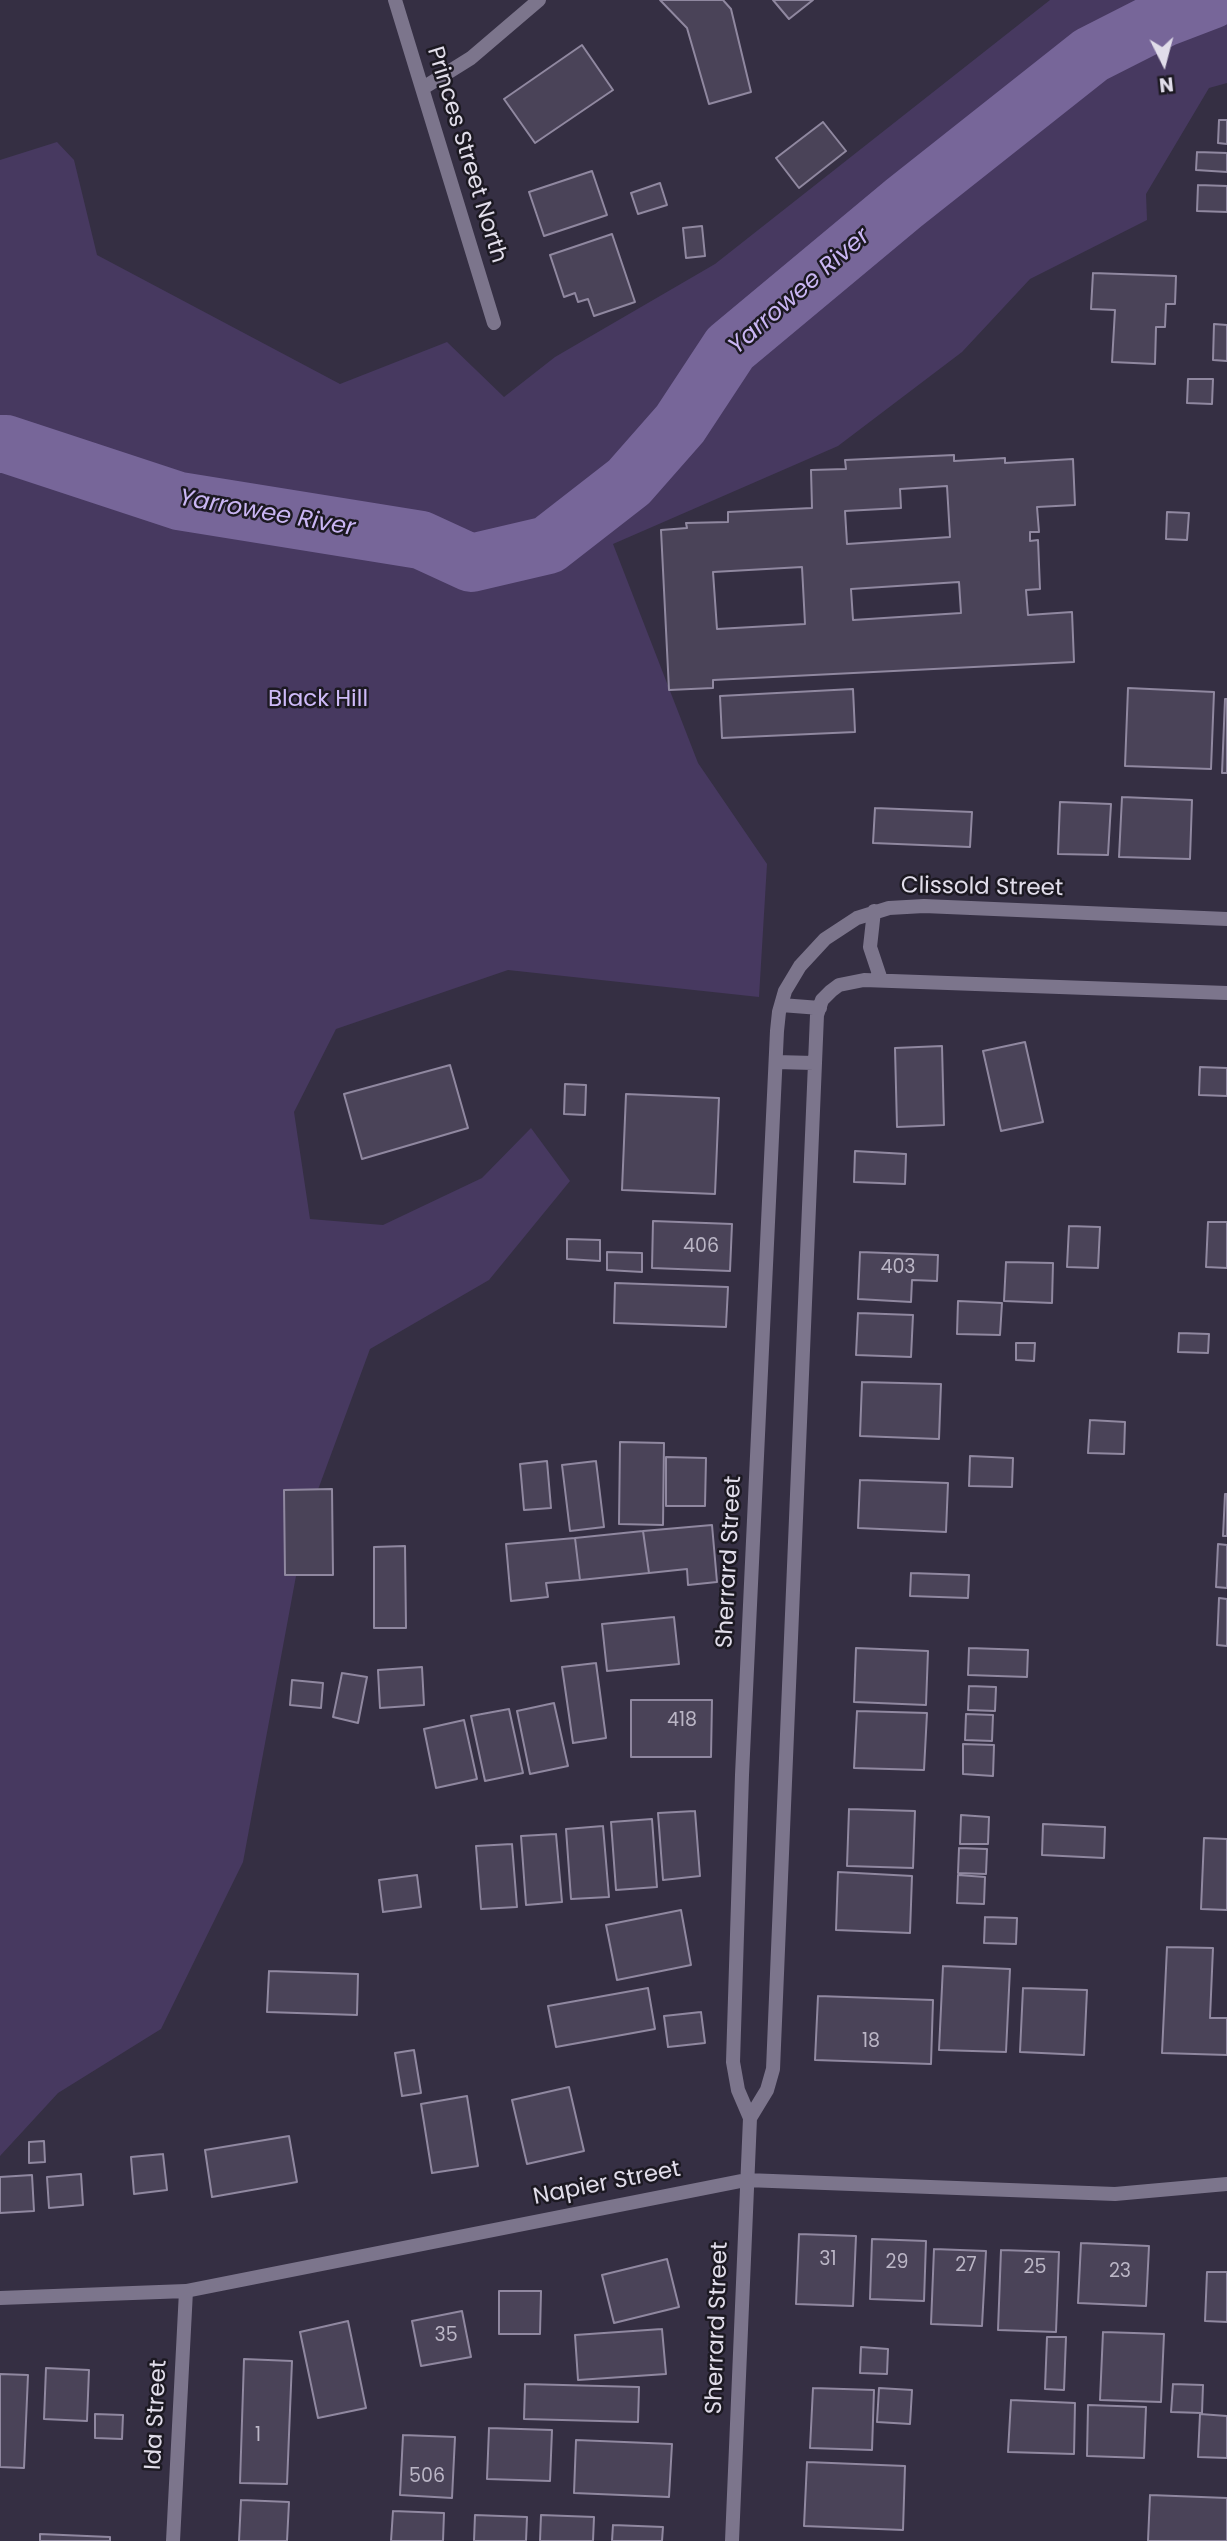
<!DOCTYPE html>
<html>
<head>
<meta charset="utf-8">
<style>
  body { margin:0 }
  #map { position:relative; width:1227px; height:2541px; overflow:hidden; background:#352f43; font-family:Poppins,sans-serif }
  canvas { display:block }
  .north { position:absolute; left:1129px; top:28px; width:70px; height:70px; -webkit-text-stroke:5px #1c1922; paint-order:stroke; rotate:174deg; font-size:19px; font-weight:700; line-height:28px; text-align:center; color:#e1ddea }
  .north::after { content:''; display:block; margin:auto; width:24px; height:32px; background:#e1ddea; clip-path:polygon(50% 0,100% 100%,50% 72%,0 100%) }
</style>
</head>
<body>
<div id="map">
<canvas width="1227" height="2541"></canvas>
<div class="north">N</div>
</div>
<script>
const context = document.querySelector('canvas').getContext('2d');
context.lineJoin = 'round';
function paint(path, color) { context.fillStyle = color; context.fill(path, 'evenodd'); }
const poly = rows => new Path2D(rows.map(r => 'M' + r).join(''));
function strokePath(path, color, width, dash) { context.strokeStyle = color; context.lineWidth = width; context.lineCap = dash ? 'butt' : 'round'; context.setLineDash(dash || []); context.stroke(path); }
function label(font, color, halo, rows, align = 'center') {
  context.font = font + ' Poppins,sans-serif'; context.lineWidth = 5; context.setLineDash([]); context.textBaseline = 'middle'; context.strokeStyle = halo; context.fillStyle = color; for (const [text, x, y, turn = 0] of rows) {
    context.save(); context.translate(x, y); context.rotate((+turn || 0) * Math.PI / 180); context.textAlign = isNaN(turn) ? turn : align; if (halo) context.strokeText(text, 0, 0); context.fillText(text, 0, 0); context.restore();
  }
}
paint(poly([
  [1050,0,1227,0,1227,83,1209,88,1146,194,1147,220,1030,279,962,352,838,446,613,544,698,763,767,864,759,997,508,970,336,1029,294,1112,310,1219,383,1225,482,1178,531,1128,570,1181,489,1280,370,1349,306,1522,243,1862,161,2029,58,2093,0,2156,0,160,57,142,74,160,97,255,340,384,447,342,504,397,555,357,715,264]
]), '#473960');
strokePath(poly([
  [0,444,6,444,179,501,421,540,471,563,548,545,629,482,680,424,730,348,904,203,1091,55,1164,18,1211,0]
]), '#769', 58);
const building = poly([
  [660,0,723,0,731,9,751,92,709,104,687,28,660,0],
  [773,0,813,0,789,19,773,0],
  [582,45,613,90,535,143,504,99,582,45],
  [1219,120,1227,120,1227,144,1218,143,1219,120],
  [823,122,846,151,799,188,776,158,823,122],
  [1197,152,1227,153,1227,172,1196,170,1197,152],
  [592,171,607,215,544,236,529,192,592,171],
  [660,183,667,205,638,214,631,193,660,183],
  [1198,185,1227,186,1227,212,1197,211,1198,185],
  [702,226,705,256,686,258,683,228,702,226],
  [612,234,635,302,594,316,588,299,578,302,575,293,564,297,550,255,612,234],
  [1093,273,1176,276,1175,304,1166,304,1165,327,1156,327,1155,364,1112,362,1115,310,1091,309,1093,273],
  [1214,324,1227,325,1227,361,1213,360,1214,324],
  [1188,379,1213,379,1212,404,1187,403,1188,379],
  [954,455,954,461,1005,458,1005,463,1073,459,1075,505,1037,507,1039,532,1030,532,1030,541,1038,540,1040,589,1026,590,1028,615,1072,612,1074,662,713,680,713,688,669,690,661,530,687,528,686,523,728,522,728,512,812,508,811,470,846,469,845,460,954,455],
  [947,486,950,537,847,544,845,511,901,508,900,489,947,486],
  [802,567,805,624,717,629,713,572,802,567],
  [959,582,961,613,853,620,851,589,959,582],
  [1167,512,1189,513,1187,540,1166,539,1167,512],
  [1128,688,1214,692,1211,769,1125,766,1128,688],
  [853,689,855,732,722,738,720,696,853,689],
  [1225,699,1227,699,1227,773,1222,773,1225,699],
  [1122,797,1192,800,1190,859,1119,857,1122,797],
  [1060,802,1111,804,1108,855,1058,854,1060,802],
  [875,808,972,812,970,847,873,843,875,808],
  [1025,1042,1043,1122,1001,1131,983,1051,1025,1042],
  [942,1046,944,1125,897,1127,895,1048,942,1046],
  [450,1065,468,1128,362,1159,344,1094,450,1065],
  [1200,1067,1227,1068,1227,1096,1199,1095,1200,1067],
  [565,1084,586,1085,585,1115,564,1114,565,1084],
  [626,1094,719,1098,715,1194,622,1190,626,1094],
  [855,1151,906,1154,905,1184,854,1182,855,1151],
  [653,1221,732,1224,730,1271,652,1268,653,1221],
  [1208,1222,1227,1222,1227,1268,1206,1267,1208,1222],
  [1069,1226,1100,1227,1098,1268,1067,1267,1069,1226],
  [567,1239,600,1240,600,1261,567,1259,567,1239],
  [607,1252,642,1253,642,1272,607,1270,607,1252],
  [860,1252,938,1255,937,1281,912,1280,911,1302,858,1299,860,1252],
  [1006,1262,1053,1263,1052,1303,1004,1301,1006,1262],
  [615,1283,728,1287,726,1327,614,1323,615,1283],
  [958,1301,1002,1303,1000,1335,957,1334,958,1301],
  [858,1313,913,1315,911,1357,856,1355,858,1313],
  [1179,1333,1209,1334,1208,1353,1178,1352,1179,1333],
  [1016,1343,1035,1343,1034,1361,1016,1360,1016,1343],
  [862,1382,941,1384,939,1439,860,1436,862,1382],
  [1090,1420,1125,1422,1124,1454,1088,1453,1090,1420],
  [620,1442,664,1443,663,1525,619,1524,620,1442],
  [970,1456,1013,1458,1012,1487,969,1486,970,1456],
  [666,1457,706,1458,705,1506,666,1506,666,1457],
  [547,1461,551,1508,524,1510,520,1464,547,1461],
  [596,1461,604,1527,570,1531,562,1465,596,1461],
  [860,1480,948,1483,946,1532,858,1528,860,1480],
  [332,1489,333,1575,285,1575,284,1490,332,1489],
  [1225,1494,1227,1494,1227,1536,1223,1536,1225,1494],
  [712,1525,717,1582,688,1585,687,1569,649,1573,643,1531,712,1525],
  [643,1531,649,1573,580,1580,575,1538,643,1531],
  [575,1538,580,1580,546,1583,548,1597,511,1601,506,1544,575,1538],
  [1218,1544,1227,1545,1227,1588,1216,1587,1218,1544],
  [405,1546,406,1628,374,1628,374,1547,405,1546],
  [911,1573,969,1575,968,1598,910,1596,911,1573],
  [1219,1598,1227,1599,1227,1646,1217,1645,1219,1598],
  [674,1617,679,1664,607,1671,602,1624,674,1617],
  [856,1648,928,1651,926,1705,854,1702,856,1648],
  [969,1648,1028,1650,1027,1677,968,1675,969,1648],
  [596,1663,606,1738,573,1743,562,1667,596,1663],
  [422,1667,424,1705,380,1708,378,1670,422,1667],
  [342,1673,367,1677,358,1723,333,1717,342,1673],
  [292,1680,323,1683,321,1708,290,1705,292,1680],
  [969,1686,996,1687,995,1711,968,1710,969,1686],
  [631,1700,712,1700,711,1757,631,1757,631,1700],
  [554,1703,568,1766,530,1774,517,1711,554,1703],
  [509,1709,523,1773,485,1781,471,1716,509,1709],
  [857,1711,927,1713,924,1770,854,1768,857,1711],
  [966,1714,993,1715,992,1741,965,1740,966,1714],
  [464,1720,477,1779,436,1788,424,1729,464,1720],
  [963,1744,994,1745,993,1776,963,1774,963,1744],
  [849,1809,915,1811,913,1868,847,1866,849,1809],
  [695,1811,700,1876,663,1880,658,1813,695,1811],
  [961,1815,989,1817,988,1844,960,1844,961,1815],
  [652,1819,657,1887,616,1890,611,1822,652,1819],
  [1043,1824,1105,1827,1104,1858,1042,1855,1043,1824],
  [603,1826,609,1897,571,1899,566,1829,603,1826],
  [556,1834,562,1902,526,1905,521,1836,556,1834],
  [1204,1838,1227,1839,1227,1910,1201,1909,1204,1838],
  [512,1844,517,1907,481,1909,476,1846,512,1844],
  [959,1848,987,1849,986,1874,958,1873,959,1848],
  [838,1872,912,1876,910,1933,836,1930,838,1872],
  [417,1875,421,1907,383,1912,379,1880,417,1875],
  [958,1875,985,1877,984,1904,957,1903,958,1875],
  [681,1910,691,1965,617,1980,606,1925,681,1910],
  [985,1917,1017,1918,1016,1944,984,1943,985,1917],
  [1167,1947,1213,1948,1210,2018,1227,2018,1227,2055,1162,2053,1167,1947],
  [943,1966,1010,1969,1006,2052,939,2050,943,1966],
  [269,1971,358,1974,357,2015,267,2012,269,1971],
  [648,1988,655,2029,556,2047,548,2006,648,1988],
  [1023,1988,1087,1990,1084,2055,1020,2052,1023,1988],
  [818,1996,933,2000,931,2064,815,2060,818,1996],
  [701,2012,705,2043,668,2047,664,2016,701,2012],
  [414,2050,421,2093,402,2096,395,2053,414,2050],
  [569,2087,584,2151,527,2164,512,2100,569,2087],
  [467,2096,478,2166,432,2173,421,2104,467,2096],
  [289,2136,297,2182,212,2197,205,2150,289,2136],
  [44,2141,45,2162,29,2163,29,2142,44,2141],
  [163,2154,167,2190,134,2194,131,2157,163,2154],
  [81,2174,83,2205,49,2208,47,2177,81,2174],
  [32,2175,34,2211,0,2213,0,2177,32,2175],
  [799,2234,856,2236,853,2306,796,2304,799,2234],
  [872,2239,926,2241,924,2301,870,2299,872,2239],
  [1081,2243,1149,2246,1146,2306,1078,2303,1081,2243],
  [934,2249,986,2251,982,2326,931,2324,934,2249],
  [1001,2250,1059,2252,1056,2332,998,2330,1001,2250],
  [667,2259,679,2307,614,2323,602,2275,667,2259],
  [1207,2272,1227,2272,1227,2322,1205,2321,1207,2272],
  [499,2291,541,2291,540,2334,499,2334,499,2291],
  [462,2311,471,2357,421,2366,412,2321,462,2311],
  [348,2321,366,2408,318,2418,300,2332,348,2321],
  [662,2329,666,2374,578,2380,575,2335,662,2329],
  [1103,2332,1164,2334,1161,2402,1100,2400,1103,2332],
  [1047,2337,1066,2337,1064,2390,1045,2389,1047,2337],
  [861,2347,888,2349,887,2374,860,2373,861,2347],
  [244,2359,292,2361,287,2484,240,2483,244,2359],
  [46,2368,89,2370,87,2421,44,2419,46,2368],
  [0,2374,28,2375,24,2468,0,2467,0,2374],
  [525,2384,639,2387,638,2422,524,2419,525,2384],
  [1173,2384,1203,2385,1202,2413,1171,2412,1173,2384],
  [813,2388,874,2390,872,2450,810,2448,813,2388],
  [879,2388,912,2390,910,2424,877,2422,879,2388],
  [1011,2400,1075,2403,1074,2454,1008,2452,1011,2400],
  [1088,2405,1146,2407,1144,2458,1087,2456,1088,2405],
  [95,2414,123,2415,122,2439,95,2438,95,2414],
  [1200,2414,1227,2416,1227,2458,1198,2457,1200,2414],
  [489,2428,552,2430,550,2481,487,2479,489,2428],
  [403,2435,455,2437,452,2498,400,2495,403,2435],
  [576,2440,672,2444,669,2497,574,2493,576,2440],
  [807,2462,905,2466,903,2530,804,2526,807,2462],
  [1150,2495,1227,2498,1227,2541,1148,2541,1150,2495],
  [241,2500,289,2502,287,2541,239,2541,241,2500],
  [393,2511,444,2513,443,2541,391,2541,393,2511],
  [475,2515,527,2517,526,2541,474,2541,475,2515],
  [541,2515,594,2517,593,2541,540,2541,541,2515],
  [613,2525,663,2527,662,2541,612,2541,613,2525],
  [40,2534,110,2537,110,2541,40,2541,40,2534]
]);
paint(building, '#4a4358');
strokePath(building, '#9088a0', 2);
strokePath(poly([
  [395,0,494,323],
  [423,88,471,58,539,0],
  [874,911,870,947,881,980],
  [781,1005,820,1008],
  [776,1062,814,1063],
  [750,2118,738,2090,733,2062,742,1775,777,1031,779,1012,785,991,800,966,825,939,857,918,889,908,924,906,1227,919],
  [0,2298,186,2291,746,2180,1115,2194,1227,2184],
  [173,2541,186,2291],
  [732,2541,750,2118,767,2090,773,2069,817,1015,822,1000,831,991,839,985,864,980,1227,993]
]), '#7c758c', 14);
label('19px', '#bbb6c6', null, [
  ["406",701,1247],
  ["403",898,1268],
  ["418",682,1721],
  ["18",871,2042],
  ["31",828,2260],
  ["29",897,2263],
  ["27",966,2266],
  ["25",1035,2268],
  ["23",1120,2272],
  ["35",446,2336],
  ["1",258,2436],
  ["506",427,2477]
]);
label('23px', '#e1ddea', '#1c1922', [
  ["Princes Street North",466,155,73],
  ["Clissold Street",982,888,1],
  ["Sherrard Street",730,1562,-87],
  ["Napier Street",607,2184,-11],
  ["Sherrard Street",718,2328,-88],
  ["Ida Street",157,2415,-87]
]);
label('23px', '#cebaf8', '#1c1922', [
  ["Black Hill",318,700]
]);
label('italic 24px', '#cab6f4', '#1c1922', [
  ["Yarrowee River",800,292,-41],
  ["Yarrowee River",267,514,10]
]);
</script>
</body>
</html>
